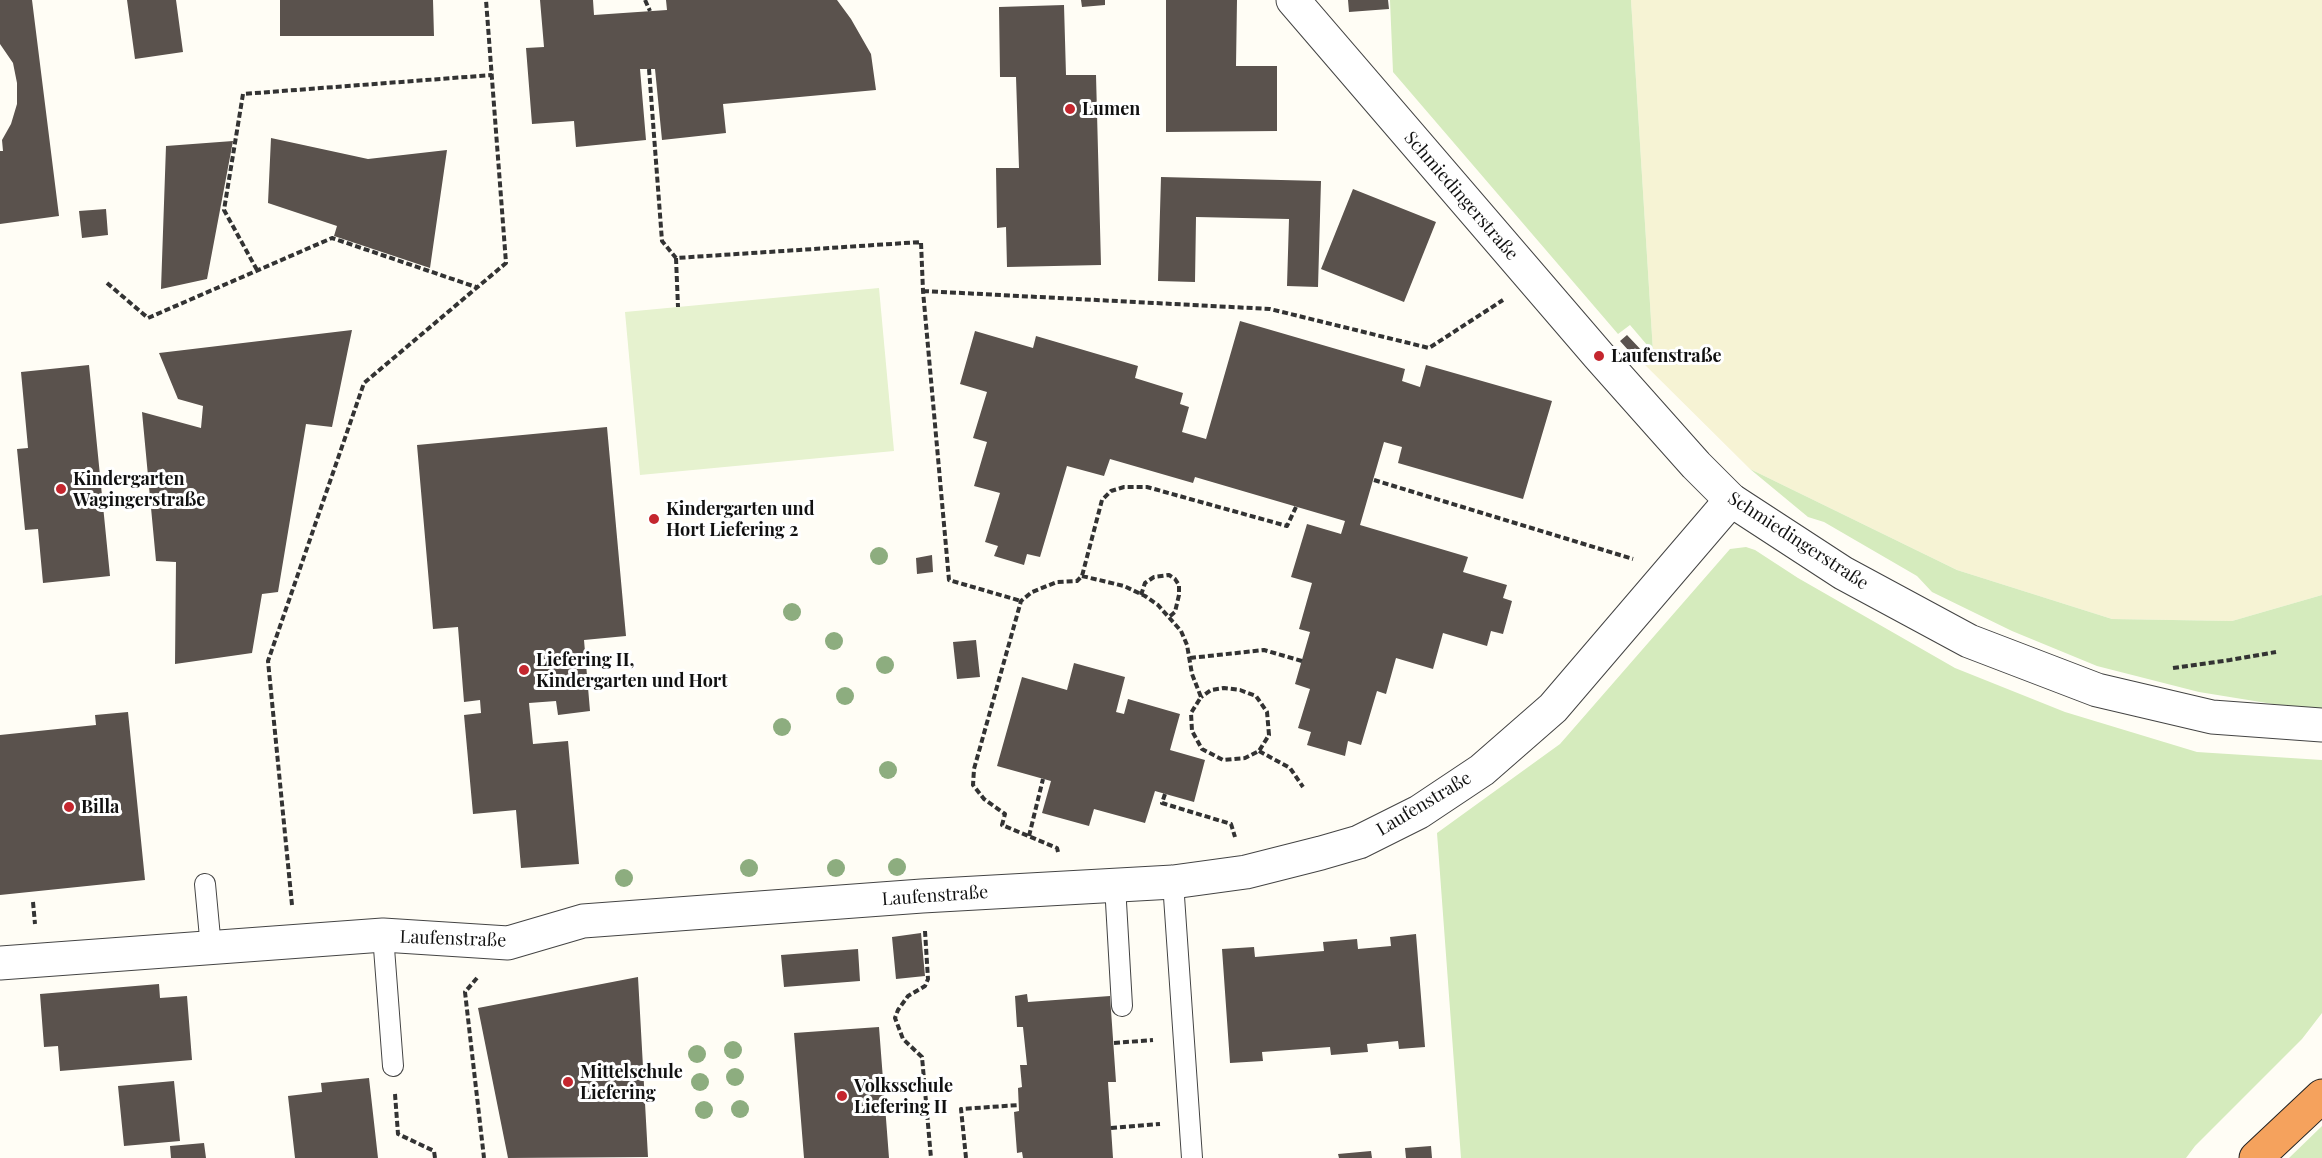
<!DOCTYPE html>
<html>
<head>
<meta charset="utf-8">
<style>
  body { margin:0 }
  canvas { display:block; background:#fffdf5 }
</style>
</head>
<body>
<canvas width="2322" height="1158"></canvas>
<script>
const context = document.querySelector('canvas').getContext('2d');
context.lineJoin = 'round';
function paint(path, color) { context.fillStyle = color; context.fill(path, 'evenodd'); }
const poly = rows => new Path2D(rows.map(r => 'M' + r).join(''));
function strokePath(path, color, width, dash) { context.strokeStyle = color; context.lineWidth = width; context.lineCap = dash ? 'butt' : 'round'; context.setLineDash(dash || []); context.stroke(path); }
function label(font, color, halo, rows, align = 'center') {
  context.font = font + ' "Playfair Display",serif'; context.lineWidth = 6; context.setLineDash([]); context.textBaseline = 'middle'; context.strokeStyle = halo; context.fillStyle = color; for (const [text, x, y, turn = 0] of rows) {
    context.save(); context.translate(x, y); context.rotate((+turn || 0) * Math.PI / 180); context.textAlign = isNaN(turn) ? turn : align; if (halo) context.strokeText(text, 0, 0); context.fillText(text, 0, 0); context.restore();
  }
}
paint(poly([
  [1631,0,2322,0,2322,595,2232,621,2112,619,1957,570,1750,469,1642,362,1653,352]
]), '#f6f3d4');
paint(poly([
  [1390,0,1631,0,1653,352,1630,325,1618,334,1393,72],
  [1750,469,1957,570,2112,619,2232,621,2322,595,2322,712,2199,692,2097,666,2012,631,1932,592,1917,576,1824,522,1808,517],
  [1746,547,1755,550,1798,578,1955,668,2065,712,2197,752,2322,760,2322,1013,2302,1039,2195,1146,2186,1158,1461,1158,1437,833,1560,744,1730,549],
  [2322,1126,2322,1158,2289,1158]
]), '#d5ebbd');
paint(poly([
  [879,288,894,451,640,475,625,312]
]), '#e6f2cf');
paint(poly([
  [0,0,32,0,59,216,0,224,0,151,3,151,2,140,11,124,17,104,17,83,13,63,0,44],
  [127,0,176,0,183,52,135,59],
  [280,0,433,0,434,36,280,36],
  [540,0,593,0,594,15,667,10,666,0,837,0,851,19,871,54,876,90,723,104,726,133,662,140,655,69,640,69,646,140,576,147,574,121,532,124,526,48,544,47],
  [1081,0,1105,0,1105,5,1082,7],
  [1166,0,1237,0,1236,66,1277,66,1277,131,1166,132],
  [1348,0,1388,0,1389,9,1349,12],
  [1064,5,1066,75,1096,75,1101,265,1007,267,1006,227,997,228,996,168,1019,168,1016,77,1000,77,999,7],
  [271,138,368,159,447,150,430,268,334,236,337,226,268,203],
  [233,141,207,279,161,289,166,146],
  [1161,177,1321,181,1318,287,1287,286,1289,219,1196,217,1195,282,1158,281],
  [1353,189,1436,222,1404,302,1321,269],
  [106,209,108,235,82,238,79,211],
  [1240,321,1405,369,1402,381,1420,387,1426,365,1552,401,1523,499,1398,463,1402,447,1384,442,1360,525,1468,557,1463,572,1507,585,1503,598,1512,601,1503,634,1491,631,1487,646,1443,633,1433,669,1396,658,1386,694,1377,691,1361,745,1348,741,1345,756,1307,745,1311,732,1298,728,1310,689,1295,684,1310,632,1299,629,1312,583,1291,577,1307,524,1341,534,1345,521,1195,477,1193,483,1110,459,1104,476,1067,466,1040,557,1027,554,1024,565,994,556,998,546,985,542,1000,493,974,486,987,442,973,438,987,392,960,384,975,331,1033,348,1036,336,1138,366,1135,378,1183,393,1180,404,1189,407,1182,432,1206,439],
  [352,330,332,427,306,424,278,592,262,594,252,653,175,664,176,562,156,561,142,412,201,428,203,406,178,399,159,353],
  [1627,335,1645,354,1638,361,1620,341],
  [89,365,110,576,43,583,38,529,25,530,17,449,28,448,21,372],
  [607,427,626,636,584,640,590,711,558,715,556,701,529,703,533,744,568,741,579,864,521,868,516,810,473,814,464,715,481,713,480,700,464,702,458,627,433,629,417,445],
  [932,555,933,572,917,574,916,558],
  [976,640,980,677,957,679,953,642],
  [1074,663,1125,677,1116,712,1124,714,1128,699,1180,714,1170,750,1205,760,1194,802,1155,791,1145,823,1094,809,1089,826,1042,813,1051,781,997,766,1022,677,1067,690],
  [128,712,145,880,0,895,0,735,96,725,95,715],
  [921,933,925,976,896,979,892,937],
  [1416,934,1425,1047,1399,1049,1398,1041,1367,1044,1368,1052,1331,1055,1330,1047,1262,1052,1263,1061,1230,1063,1222,949,1254,947,1255,957,1324,951,1323,942,1357,939,1358,949,1391,946,1390,937],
  [858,949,860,981,784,987,781,955],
  [638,977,648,1157,508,1158,478,1008],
  [159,984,160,998,187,996,192,1060,60,1071,58,1046,44,1047,40,994],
  [1027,994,1028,1002,1110,996,1116,1082,1108,1082,1113,1158,1023,1158,1022,1152,1017,1153,1014,1112,1019,1111,1018,1088,1022,1087,1020,1065,1027,1065,1023,1027,1017,1027,1015,996],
  [879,1027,889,1158,804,1158,794,1033],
  [369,1078,378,1158,295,1158,288,1096,322,1092,321,1083],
  [174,1081,180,1141,124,1146,118,1086],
  [204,1143,206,1158,171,1158,170,1146],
  [1431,1146,1432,1158,1406,1158,1405,1148],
  [1371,1151,1372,1158,1339,1158,1338,1154]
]), '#5a524d');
const service = poly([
  [1173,882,1192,1158],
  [205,884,211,948],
  [1115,885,1122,1006],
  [383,935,393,1066]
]);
const minor = poly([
  [0,963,383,935,508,943,583,921,922,896,1173,882,1246,872,1321,853,1359,842,1419,812,1482,770,1553,708,1731,500]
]);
const tertiary = poly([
  [1293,0,1599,356,1696,465,1731,500,1843,573,1969,641,2097,690,2212,717,2322,725]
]);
const motorway = poly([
  [2256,1158,2322,1096]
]);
strokePath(service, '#444', 22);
strokePath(minor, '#444', 35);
strokePath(tertiary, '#444', 35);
strokePath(motorway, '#222', 35);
strokePath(poly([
  [645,0,650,11],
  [649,69,662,241,676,258,921,242,923,291,949,580,1021,601],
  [676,258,678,307],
  [257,270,224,210,243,94,492,75],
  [107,283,148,318,332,238,476,287],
  [923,291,1270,309,1429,348,1503,300],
  [1374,480,1633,559],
  [1082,576,1124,586,1145,596,1158,605,1181,631,1187,645,1192,674,1201,697,1191,713,1192,731,1202,749,1223,760,1245,758,1259,751,1269,735,1267,712,1256,696,1240,690,1224,688,1211,690,1201,697],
  [1141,595,1145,583,1154,577,1169,575,1175,579,1179,585,1179,595,1175,612,1169,617],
  [1190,658,1264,650,1302,661],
  [2173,668,2230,660,2276,652],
  [1259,751,1290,768,1303,787],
  [1165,794,1162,803,1231,824,1235,837],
  [1029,836,1043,779],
  [1058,852,1057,848,1002,825,1005,814,984,799,973,785,974,769,1021,601,1032,592,1057,582,1077,581,1082,576,1102,500,1111,491,1124,487,1147,487,1287,526,1296,507],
  [33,902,35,924],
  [292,905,268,661,364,383,506,263,486,0],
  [925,931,928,979,925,986,908,996,898,1010,895,1018,903,1039,922,1057,931,1158],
  [477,978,465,992,484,1158],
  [1114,1043,1153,1040],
  [395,1094,398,1134,434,1151,435,1158],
  [1111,1128,1160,1124],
  [966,1158,961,1109,1019,1105]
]), '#333', 4, [6, 3]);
strokePath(service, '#fff', 20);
strokePath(minor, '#fff', 33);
strokePath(tertiary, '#fff', 33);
strokePath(motorway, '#f5a25d', 33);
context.fillStyle = '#8dad7f';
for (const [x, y] of [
  [879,556],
  [792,612],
  [834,641],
  [885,665],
  [845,696],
  [782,727],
  [888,770],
  [897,867],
  [749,868],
  [836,868],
  [624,878],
  [733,1050],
  [697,1054],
  [735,1077],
  [700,1082],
  [740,1109],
  [704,1110]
]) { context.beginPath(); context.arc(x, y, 9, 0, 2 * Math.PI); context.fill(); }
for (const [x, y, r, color] of [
  [1070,109,6,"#c4262e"],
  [1599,356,6,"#c4262e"],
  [61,489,6,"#c4262e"],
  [654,519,6,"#c4262e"],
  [524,670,6,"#c4262e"],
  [69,807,6,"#c4262e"],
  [568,1082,6,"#c4262e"],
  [842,1096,6,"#c4262e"]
]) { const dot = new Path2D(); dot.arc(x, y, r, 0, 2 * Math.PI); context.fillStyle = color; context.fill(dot); strokePath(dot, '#fff', 2); }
label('bold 18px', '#111', '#fff', [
  ["Lumen",1082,109],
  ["Laufenstraße",1611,356],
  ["Kindergarten",73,479],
  ["Wagingerstraße",73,500],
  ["Kindergarten und",666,509],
  ["Hort Liefering 2",666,530],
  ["Liefering II,",536,660],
  ["Kindergarten und Hort",536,681],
  ["Billa",81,807],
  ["Mittelschule",580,1072],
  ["Liefering",580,1093],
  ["Volksschule",854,1086],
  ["Liefering II",854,1107]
], 'left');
label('18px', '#111', '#fff', [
  ["Schmiedingerstraße",1461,196,49],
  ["Schmiedingerstraße",1798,541,33],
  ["Laufenstraße",1424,804,-31],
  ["Laufenstraße",935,896,-4],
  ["Laufenstraße",453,939,2]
]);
</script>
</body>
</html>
